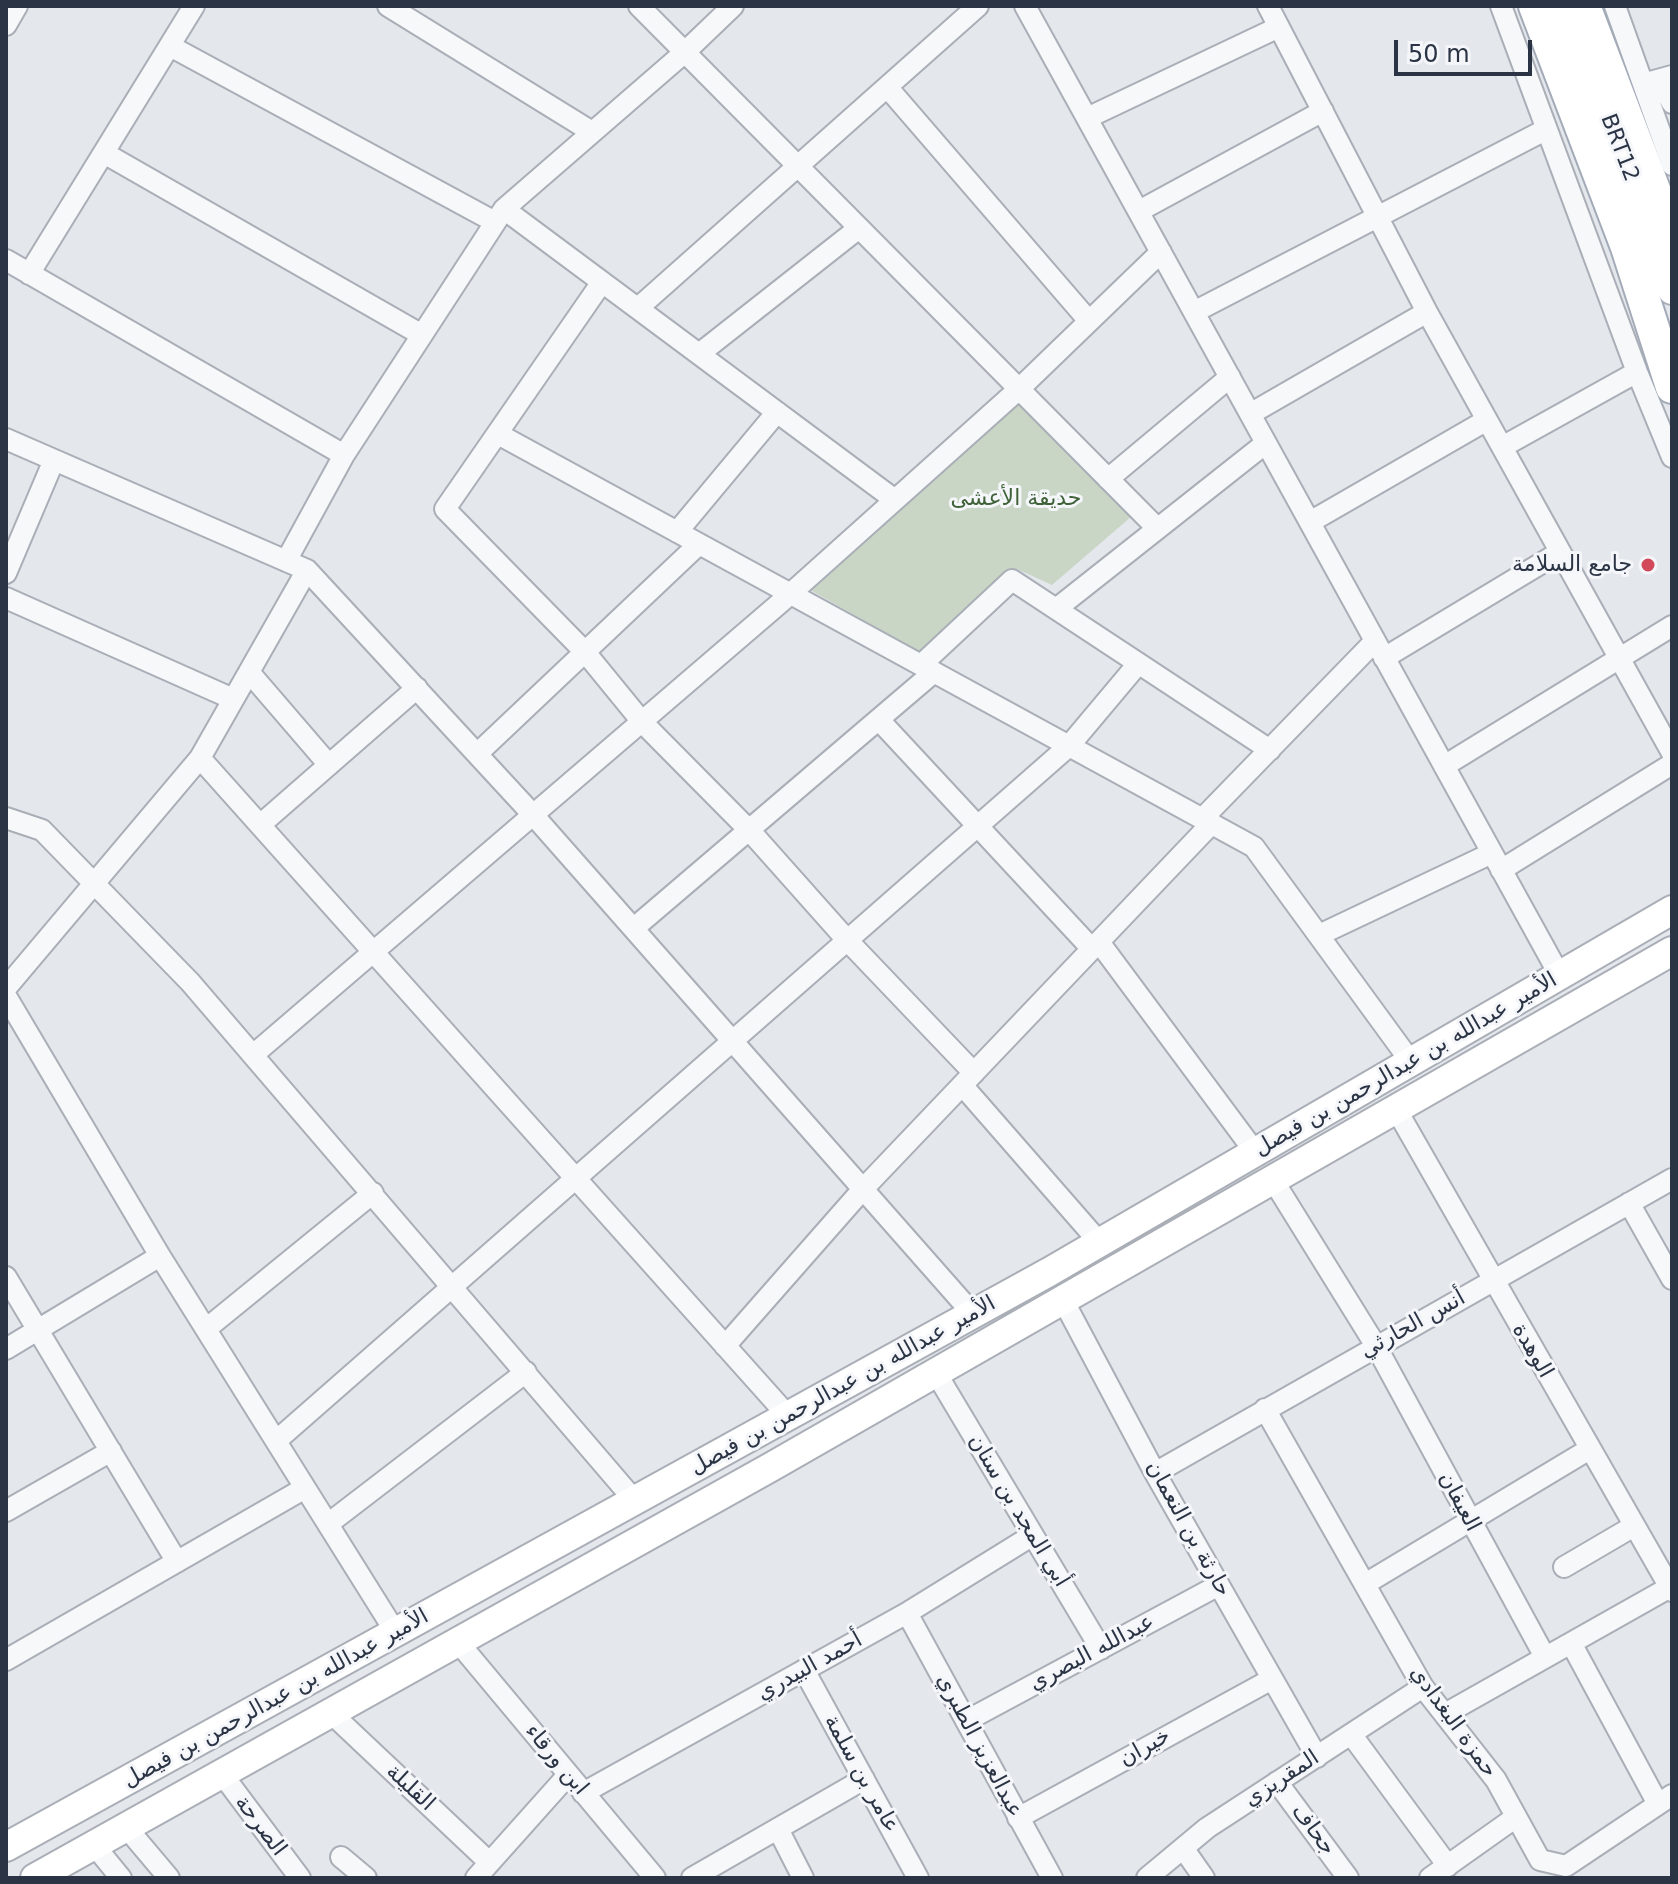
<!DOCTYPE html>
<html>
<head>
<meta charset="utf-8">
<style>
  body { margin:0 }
  #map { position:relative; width:1678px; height:1884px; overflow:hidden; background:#e4e7ec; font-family:"DejaVu Sans",sans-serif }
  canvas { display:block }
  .frame { position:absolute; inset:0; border:8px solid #2b3445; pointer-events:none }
  .scale { position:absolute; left:1394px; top:40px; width:138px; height:36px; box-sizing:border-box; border:4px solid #2b3445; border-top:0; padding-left:10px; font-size:24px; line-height:28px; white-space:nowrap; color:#2b3445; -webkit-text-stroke:6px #f4f6f9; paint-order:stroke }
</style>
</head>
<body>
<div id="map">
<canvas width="1678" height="1884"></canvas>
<div class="frame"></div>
<div class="scale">50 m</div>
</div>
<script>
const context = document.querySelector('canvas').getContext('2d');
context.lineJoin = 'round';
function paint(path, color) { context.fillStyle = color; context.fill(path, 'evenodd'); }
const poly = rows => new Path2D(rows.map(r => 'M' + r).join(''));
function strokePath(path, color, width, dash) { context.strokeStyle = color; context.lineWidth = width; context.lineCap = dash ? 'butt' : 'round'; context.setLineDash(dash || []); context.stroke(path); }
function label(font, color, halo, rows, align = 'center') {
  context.font = font + ' "DejaVu Sans",Cairo,sans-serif'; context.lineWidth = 6; context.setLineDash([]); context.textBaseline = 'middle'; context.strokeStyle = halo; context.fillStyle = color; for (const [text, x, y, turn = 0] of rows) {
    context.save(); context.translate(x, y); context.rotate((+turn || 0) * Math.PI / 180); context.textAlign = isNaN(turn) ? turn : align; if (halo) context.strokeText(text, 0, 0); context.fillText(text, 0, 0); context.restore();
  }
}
paint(poly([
  [1018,404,1132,516,1052,585,1017,569,929,658,807,588]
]), '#c9d6c5');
const street = poly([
  [388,6,592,132],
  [639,6,1157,528],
  [1025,6,1560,976],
  [1268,6,1427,312,1672,753],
  [1501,6,1637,372,1672,457],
  [1615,6,1672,165],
  [6,25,17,6],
  [170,46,495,222],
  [1660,81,1672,103],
  [1643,84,1672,76],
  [888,88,1089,321],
  [1087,118,1279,27],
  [104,153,422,335],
  [504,209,895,500],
  [1139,211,1323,111],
  [6,260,344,455],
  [29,274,194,6],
  [602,282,445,509,585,652,643,723,750,831,847,940,974,1073],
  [638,308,978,6],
  [1194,312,1545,130],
  [699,354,859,228],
  [1250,414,1427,312],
  [498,434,1254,847,1411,1062],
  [6,439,307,570,535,817,973,1314],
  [1502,447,1637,372],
  [1108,479,1230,377],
  [1310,522,1487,420],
  [677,532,777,412],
  [286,561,344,455,504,209,685,52,733,6],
  [6,573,54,460],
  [6,598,233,699],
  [1056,609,1266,443],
  [1384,658,1560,552],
  [921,665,1012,580,1270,750],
  [249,672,329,765],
  [880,721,1092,949],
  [477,754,699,544],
  [200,758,788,1416],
  [1444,766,1672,626],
  [6,818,42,830,190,982,635,1501],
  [1203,818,1375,641],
  [260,825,417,688],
  [1501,870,1672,764],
  [634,928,934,672],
  [1319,935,1492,853],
  [1099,942,1255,1152],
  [6,988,200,758,307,570],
  [6,996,160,1256,396,1633],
  [253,1055,780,603,1019,389,1161,252],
  [962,1085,1100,1243],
  [1396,1109,1672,1591],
  [1273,1180,1376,1346,1545,1657],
  [1629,1203,1672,1279],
  [6,1277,177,1562],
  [1063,1300,1155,1473,1317,1757],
  [206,1329,373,1193],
  [725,1346,863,1189,1212,823],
  [6,1349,160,1256],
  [936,1373,1101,1649],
  [1265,1409,1423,1687,1496,1780,1540,1860,1566,1866,1672,1795],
  [276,1441,1069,746,1137,665],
  [1155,1473,1672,1179],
  [6,1511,111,1451],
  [328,1524,526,1372],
  [1564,1567,1634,1526],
  [1365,1584,1588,1450],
  [907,1613,1052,1878],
  [458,1642,655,1878],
  [1571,1643,1658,1804],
  [6,1660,305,1488],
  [804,1670,918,1878],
  [331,1713,489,1862],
  [1445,1714,1672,1586],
  [966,1721,1219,1585],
  [1351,1734,1448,1866],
  [222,1774,300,1878],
  [1277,1782,1348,1878],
  [583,1793,907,1613,1033,1535],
  [1018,1818,1272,1679],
  [126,1827,169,1878],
  [778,1829,803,1878],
  [94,1845,121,1878],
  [1183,1848,1204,1878],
  [341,1857,366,1878],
  [476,1878,568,1775],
  [692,1878,864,1779],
  [1147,1878,1207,1828,1423,1687],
  [1430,1878,1516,1817]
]);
const secondary = poly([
  [1565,6,1672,290],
  [6,1847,1049,1272,1672,910],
  [35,1878,771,1467,1672,951]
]);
const primary = poly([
  [1535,6,1627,247,1672,387],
  [1584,6,1672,237]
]);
strokePath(street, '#a9aeb7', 24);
strokePath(secondary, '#a9aeb7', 32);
strokePath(primary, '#a3abb8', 36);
strokePath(street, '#f7f8fa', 20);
strokePath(secondary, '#fff', 28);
strokePath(primary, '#fff', 32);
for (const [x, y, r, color] of [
  [1648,565,8,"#d1495b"]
]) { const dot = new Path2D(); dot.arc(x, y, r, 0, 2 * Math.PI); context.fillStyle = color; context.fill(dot); strokePath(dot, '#f4f6f9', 3); }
label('22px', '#2b3445', '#f4f6f9', [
  ["BRT12",1619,148,69],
  ["الأمير عبدالله بن عبدالرحمن بن فيصل",1406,1065,-30],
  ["أنس الحارثي",1413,1325,-29],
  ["الوهدة",1532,1351,60],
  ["الأمير عبدالله بن عبدالرحمن بن فيصل",843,1386,-29],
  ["العيفان",1459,1502,62],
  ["أبي المجد بن سنان",1018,1511,59],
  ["حارثة بن النعمان",1188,1529,61],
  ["عبدالله البصري",1092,1653,-28],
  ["أحمد البيدري",810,1667,-29],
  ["الأمير عبدالله بن عبدالرحمن بن فيصل",276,1699,-29],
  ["حمزة البغدادي",1453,1722,54],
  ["عبدالعزيز الطبري",979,1746,62],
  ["خيران",1145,1748,-29],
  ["ابن ورقاء",556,1760,50],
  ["عامر بن سلمة",861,1774,61],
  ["المقريزي",1282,1779,-33],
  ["القليلة",410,1788,43],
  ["الصرحة",260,1826,53],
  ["جحاف",1313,1830,54]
]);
label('22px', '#3f6138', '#f4f6f9', [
  ["حديقة الأعشى",1016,499]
]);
label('22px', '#2b3445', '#f4f6f9', [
  ["جامع السلامة",1632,565]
], 'right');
</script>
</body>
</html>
